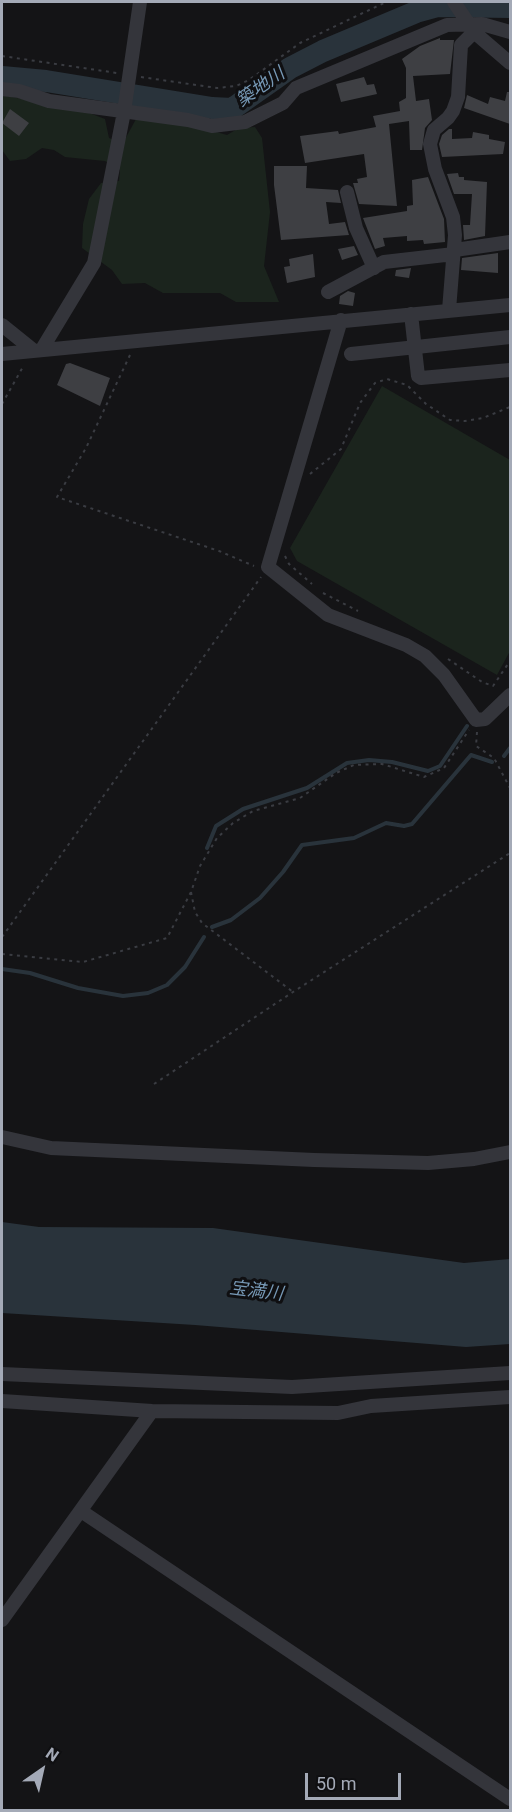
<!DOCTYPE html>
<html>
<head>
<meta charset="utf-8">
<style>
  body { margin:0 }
  #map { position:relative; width:512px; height:1812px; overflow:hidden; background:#141416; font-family:Roboto,sans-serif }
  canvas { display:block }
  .frame { position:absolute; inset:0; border:3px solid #a4aab7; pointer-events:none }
  .north { position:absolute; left:12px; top:1740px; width:60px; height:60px; -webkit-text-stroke:4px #0f0f11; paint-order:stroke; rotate:34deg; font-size:16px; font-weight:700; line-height:24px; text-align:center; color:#a4aab7 }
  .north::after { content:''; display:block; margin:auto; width:21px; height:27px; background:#a4aab7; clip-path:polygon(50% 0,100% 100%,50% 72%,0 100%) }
  .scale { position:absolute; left:305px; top:1773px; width:96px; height:27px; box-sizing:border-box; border:3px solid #a4aab7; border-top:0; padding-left:8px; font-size:18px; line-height:21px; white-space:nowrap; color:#a4aab7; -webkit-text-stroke:4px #0f0f11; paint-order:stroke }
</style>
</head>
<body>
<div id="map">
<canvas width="512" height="1812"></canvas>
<div class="frame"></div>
<div class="north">N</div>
<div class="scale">50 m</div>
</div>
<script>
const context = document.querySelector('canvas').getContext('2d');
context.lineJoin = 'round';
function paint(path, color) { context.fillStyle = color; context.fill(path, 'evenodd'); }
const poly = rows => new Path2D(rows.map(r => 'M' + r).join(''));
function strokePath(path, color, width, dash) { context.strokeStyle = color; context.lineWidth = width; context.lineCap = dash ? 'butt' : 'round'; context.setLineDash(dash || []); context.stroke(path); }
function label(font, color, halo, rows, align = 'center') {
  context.font = font + ' Roboto,"Noto Sans JP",sans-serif'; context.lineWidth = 6; context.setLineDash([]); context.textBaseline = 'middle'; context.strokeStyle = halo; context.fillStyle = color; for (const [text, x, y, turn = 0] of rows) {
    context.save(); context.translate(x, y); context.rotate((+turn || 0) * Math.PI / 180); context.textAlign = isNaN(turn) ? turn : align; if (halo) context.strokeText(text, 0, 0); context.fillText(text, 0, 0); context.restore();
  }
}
paint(poly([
  [2,95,84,111,105,119,109,138,123,143,136,119,199,127,227,135,239,128,255,127,262,138,270,212,264,266,279,302,236,302,220,293,163,293,145,283,122,284,112,270,82,248,83,224,89,199,101,183,119,181,120,170,105,161,65,157,54,150,42,148,26,159,10,161,2,150],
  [382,386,510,460,510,651,497,675,297,561,290,548]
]), '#1b241d');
paint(poly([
  [2,1222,39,1227,213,1228,464,1263,510,1259,510,1344,466,1347,195,1325,2,1313]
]), '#29333b');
strokePath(poly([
  [504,756,510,748],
  [207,848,216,826,243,809,307,788,347,763,369,760,392,762,428,771,440,766,467,726],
  [212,927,231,920,260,898,283,872,302,845,354,838,386,823,404,826,412,824,471,755,492,762],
  [2,969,30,973,78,988,123,996,148,993,167,985,185,967,204,937]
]), '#29333b', 4);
strokePath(poly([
  [2,77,46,81,212,108,232,109,290,68,323,51,416,12,438,6,510,7]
]), '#29333b', 22);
paint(poly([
  [440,38,440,40,454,40,450,74,413,76,416,101,429,99,432,120,425,128,422,150,410,150,409,121,389,124,397,206,359,204,353,183,358,183,357,179,367,177,364,154,305,163,300,136,338,131,339,134,376,127,373,116,400,111,399,102,406,98,406,68,402,59,420,46],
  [364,77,367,85,374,84,377,94,341,102,336,84],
  [507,92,510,92,510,124,464,108,467,95,488,104,490,97,505,101],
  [10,109,29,123,19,136,2,123],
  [449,129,452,129,452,139,472,138,473,132,489,135,489,139,505,142,503,154,442,157,439,144,442,135],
  [274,166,307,166,306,188,338,190,341,203,326,202,329,224,345,222,349,235,281,240,274,185],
  [458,173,459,177,464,177,464,180,487,182,485,236,464,240,463,225,470,225,472,194,454,194,447,174],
  [428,177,444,219,445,242,424,244,423,240,407,241,407,236,383,238,385,246,375,249,363,218,407,211,407,206,413,205,412,180],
  [354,246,358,255,342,260,338,249],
  [498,253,498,273,461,270,462,258],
  [313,254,315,277,287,283,284,267,290,266,289,259],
  [411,268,409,278,395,276,396,270],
  [348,291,355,293,353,306,339,304,340,296],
  [70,363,110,378,100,406,57,385,66,364]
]), '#3e3f43');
strokePath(poly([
  [2,56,117,73],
  [141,77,217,88,236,86,249,80,300,43,386,2],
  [130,355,86,448,57,497,219,551,254,566],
  [2,404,24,365],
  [310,474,341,449,360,403,375,383,387,379,407,385,426,404,450,420,465,421,483,418,510,407],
  [285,556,289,564,312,584],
  [323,593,358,611],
  [448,659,482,682,493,686,510,661],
  [477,732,476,746,494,758,510,788],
  [191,892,195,912,202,923,293,992],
  [2,937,261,577],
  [2,954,83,962,167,938,191,892,200,866,217,838,233,823,253,811,300,798,336,773,354,765,382,764,424,777,444,768,469,730],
  [154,1084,293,992,510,853]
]), '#3a3c42', 2, [3, 4.5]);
strokePath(poly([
  [454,2,474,32,510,63],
  [2,89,19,91,49,101,188,120,212,126,245,122,283,103,296,88,447,25,482,24,510,32],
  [347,192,356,228,374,268],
  [455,250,510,242],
  [328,292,384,262,454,254],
  [449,310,455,235,453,217,435,169,430,144,434,130,448,118,453,111,458,97,461,45,474,32],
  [411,314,418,376,421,378,510,370],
  [341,320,268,567,328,615,406,645,425,656,444,675,476,720,485,719,510,695],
  [2,325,33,350],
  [42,349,94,263,124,112,140,2],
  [2,354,510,305],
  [351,354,510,337],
  [2,1137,51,1148,314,1160,428,1163,474,1159,510,1152],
  [2,1374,292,1387,510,1373],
  [2,1401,152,1411,338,1413,371,1406,510,1397],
  [81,1511,510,1799],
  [2,1620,152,1411]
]), '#34353b', 14);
label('italic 18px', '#7799b6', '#0f0f11', [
  ["築地川",261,88,-35],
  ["宝満川",256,1292,7]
]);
</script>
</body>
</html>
